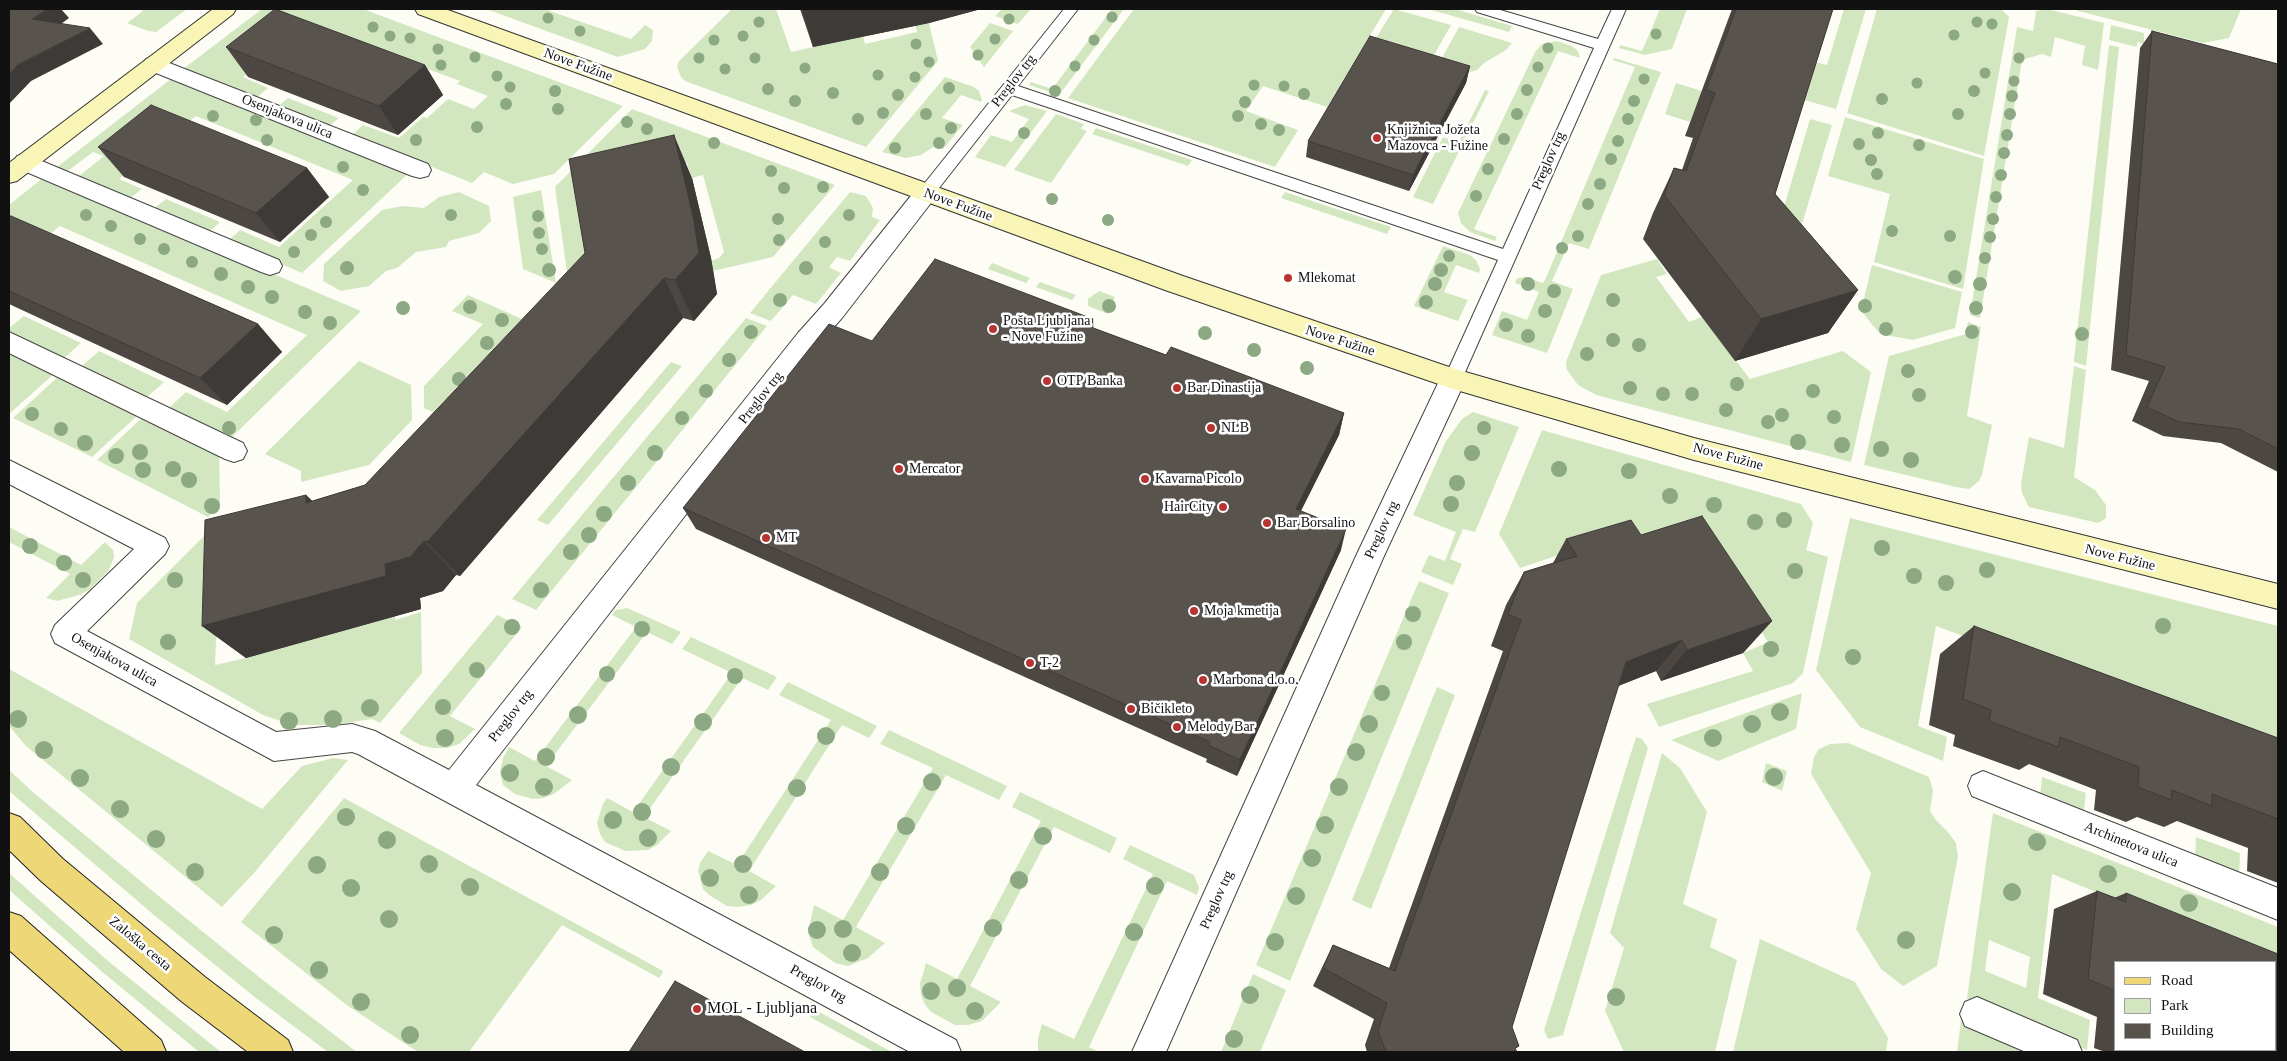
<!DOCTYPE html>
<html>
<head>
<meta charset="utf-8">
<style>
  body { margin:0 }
  #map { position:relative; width:2287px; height:1061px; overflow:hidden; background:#fefdf5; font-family:Georgia,serif }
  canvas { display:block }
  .frame { position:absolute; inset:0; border:10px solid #111; pointer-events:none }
  .legend { position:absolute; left:2114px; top:961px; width:162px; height:90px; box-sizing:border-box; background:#fff; border:1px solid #a0a0a0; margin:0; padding:6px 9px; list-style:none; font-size:15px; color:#111 }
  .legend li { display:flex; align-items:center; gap:10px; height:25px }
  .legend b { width:25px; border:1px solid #a0a0a0 }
</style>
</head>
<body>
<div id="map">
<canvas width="2287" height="1061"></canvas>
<div class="frame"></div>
<ul class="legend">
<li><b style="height:6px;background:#edd776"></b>Road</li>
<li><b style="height:14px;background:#d2e7c0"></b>Park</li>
<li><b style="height:14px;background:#59534e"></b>Building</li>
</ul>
</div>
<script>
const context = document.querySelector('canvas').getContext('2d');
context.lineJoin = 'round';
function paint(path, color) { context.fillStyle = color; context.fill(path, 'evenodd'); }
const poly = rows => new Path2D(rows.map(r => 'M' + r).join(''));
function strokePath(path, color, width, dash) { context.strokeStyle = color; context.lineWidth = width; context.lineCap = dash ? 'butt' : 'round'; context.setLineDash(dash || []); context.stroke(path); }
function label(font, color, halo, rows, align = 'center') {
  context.font = font + ' Georgia,serif'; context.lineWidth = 5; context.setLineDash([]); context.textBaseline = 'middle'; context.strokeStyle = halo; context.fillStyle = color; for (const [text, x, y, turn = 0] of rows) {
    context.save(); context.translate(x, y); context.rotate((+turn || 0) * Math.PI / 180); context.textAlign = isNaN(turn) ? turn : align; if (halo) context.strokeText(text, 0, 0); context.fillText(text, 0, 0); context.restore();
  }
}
paint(poly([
  [138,9,187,9,156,32,148,31,127,23,143,11],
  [262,9,363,9,623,106,554,174,513,184,484,172,472,183,352,135,363,125,399,138,423,117,427,118,448,99,474,109,488,96,457,84,460,81,308,25,243,77,268,88,256,98,183,69],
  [486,9,544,9,631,39,645,25,653,30,652,41,645,49,618,57],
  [732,9,776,9,791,52,863,36,865,44,917,32,915,25,929,23,938,61,866,147,685,81,681,77,677,67,679,61],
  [1002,9,1031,9,1018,24,995,16],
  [1112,9,1124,9,1059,95,1029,85,1031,82,1052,89],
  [1134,9,1386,9,1327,107,1263,86,1246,111,1298,130,1275,167,1068,98],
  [1394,9,1451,25,1429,64,1371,46],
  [1428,9,1455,9,1512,26,1509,32],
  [1660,9,1687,9,1672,49,1645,55,1619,48,1620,45,1642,51],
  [1844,9,1866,9,1836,109,1804,100,1815,62,1827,65],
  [1877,9,2001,9,2009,17,1984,156,1847,113],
  [2047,9,2104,23,2098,70,2082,65,2085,46,2055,37,2051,57,2042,54,2022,60,1980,318,1970,315,2017,27,2033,31,2036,11],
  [2071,9,2241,9,2229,38,2203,43],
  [990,23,1013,31,984,67,970,47],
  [2111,25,2144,33,2144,44,2137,42,2137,47,2109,40],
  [1459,27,1512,43,1506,50,1484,63,1477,70,1463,74,1437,67],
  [1557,41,1572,46,1578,51,1580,58,1558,51,1474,229,1497,237,1495,241,1470,232,1461,223,1458,213,1535,52,1542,44],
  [2109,45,2119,47,2086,366,2074,362,2074,360],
  [1614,58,1661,72,1589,249,1569,243,1552,281,1573,289,1547,353,1492,335,1502,311,1527,320,1539,292,1515,283,1517,278,1525,277,1543,283,1545,280,1635,67,1613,60],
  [945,77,974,87,979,91,982,100,981,102,961,95,942,118,963,125,943,149,935,146,921,155,906,158,882,152],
  [171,79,409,173,302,273,228,241,240,230,279,247,353,180,196,116,119,179,142,189,129,199,78,177,104,156,93,152,68,171,57,167],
  [1676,83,1702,91,1690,122,1665,114],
  [1485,90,1489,91,1433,204,1413,197,1443,137,1459,142],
  [288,98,339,118,328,127,277,107],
  [1025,105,1047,111,1005,167,975,157,991,135,1012,142,1029,119,1009,111],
  [632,109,835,185,773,257,713,271,711,261,719,258,724,252,703,175,692,178,687,163,589,185,593,273,568,279,555,187],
  [1056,114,1084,124,1081,129,1087,131,1051,183,1014,170],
  [1845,117,1984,159,1963,289,1874,262,1890,194,1828,176],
  [1810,119,1832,125,1802,224,1781,217],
  [1096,128,1192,160,1188,166,1092,134],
  [44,177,361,311,231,438,169,408,186,392,227,412,307,335,60,226,9,267,9,205],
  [541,190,556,283,523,269,513,197],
  [459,192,489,206,491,221,479,233,449,241,446,247,416,252,397,268,386,271,369,286,341,291,323,281,324,264,382,210,403,206,424,208,439,197],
  [850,192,866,196,873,208,872,217,880,220,850,261,837,257,829,267,841,273,816,304,793,295,771,321,750,313],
  [1285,192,1391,227,1387,234,1281,198],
  [166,199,220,222,208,233,153,209],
  [1443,246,1470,255,1476,260,1480,269,1479,273,1456,265,1444,292,1468,300,1458,321,1414,306],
  [1657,259,1667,274,1656,277,1689,322,1702,317,1750,379,1843,351,1871,372,1851,462,1596,395,1578,385,1567,370,1566,362,1601,275],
  [992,263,1030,278,1026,283,988,269],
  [1872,265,1962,292,1955,328,1913,340,1880,334,1861,311],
  [1040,282,1076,295,1072,300,1036,287],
  [1099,291,1115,297,1108,314,1088,306,1088,299],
  [468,295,522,319,433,412,424,408,424,386,483,324,452,311],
  [24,316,81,343,64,358,9,331,9,328],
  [746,318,767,326,536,610,512,599],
  [1968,322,1981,327,1967,416,1992,425,1982,475,1979,481,1969,489,1956,487,1864,465,1889,356,1966,334],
  [9,351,55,373,9,414],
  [99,351,164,382,147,397,82,366],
  [359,361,411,385,412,420,369,465,301,482,301,471,265,454],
  [671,362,682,366,548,525,537,520],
  [2074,366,2086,370,2074,477,2095,490,2106,505,2106,518,2098,523,2029,507,2022,493,2021,484,2029,437,2064,448],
  [60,375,139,414,92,457,13,418],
  [1473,412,1519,427,1475,532,1463,529,1450,559,1462,564,1453,585,1421,572,1429,555,1445,561,1456,532,1413,515,1446,441,1462,419],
  [145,415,219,445,220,505,208,517,97,460],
  [1542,430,1801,504,1813,523,1806,550,1828,557,1803,673,1793,683,1659,727,1647,704,1753,671,1743,653,1768,642,1705,547,1603,540,1520,568,1499,534],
  [1850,518,2278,626,2278,753,1936,626,1918,726,1947,737,1943,761,1860,727,1816,670],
  [9,527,81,565,105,542,113,550,114,557,109,570,89,590,79,595,57,601,46,598,70,574,9,542],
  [205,535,219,567,215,665,246,658,395,608,395,620,421,612,422,673,380,723,372,719,333,725,292,725,263,715,129,639,137,603],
  [1419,581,1449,593,1290,981,1256,965],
  [627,608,681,632,672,644,647,632,546,766,572,780,554,794,544,798,533,799,515,794,503,785,500,772,503,758,509,747,535,761,636,627,612,615,616,610],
  [497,615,522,627,450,716,475,729,459,744,447,748,433,748,420,745,399,733],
  [691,637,777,677,768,690,742,678,644,817,671,831,657,845,648,850,625,851,605,842,600,834,597,823,603,804,607,798,633,812,732,673,682,649],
  [9,669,262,809,302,766,333,758,348,760,254,873,222,907,26,746,9,726],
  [788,682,877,726,869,738,842,725,749,871,776,886,761,900,751,905,739,907,727,906,709,895,703,889,698,871,700,863,708,851,737,865,831,720,779,695],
  [1437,687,1455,695,1371,909,1352,900],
  [1802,693,1796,729,1718,761,1671,740],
  [889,730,1007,786,999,800,946,775,856,927,885,943,868,958,848,966,835,963,813,947,808,933,814,905,843,920,933,768,880,744],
  [1636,737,1642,739,1648,748,1563,1035,1548,1039,1544,1030],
  [1848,743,1929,777,1933,790,1930,811,1935,819,1948,832,1956,843,1958,856,1937,966,1903,986,1881,969,1856,929,1871,873,1811,774,1814,757,1819,749,1830,744],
  [1662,753,1680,768,1707,812,1683,904,1717,919,1710,947,1737,960,1715,1052,1624,1052,1605,1011,1624,948,1610,933],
  [1766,763,1787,771,1782,791,1762,782],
  [9,770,34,793,166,902,264,981,357,1052,328,1052,252,995,154,915,9,791],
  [2042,777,2086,793,2083,817,2040,799],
  [1020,792,1117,838,1110,853,1054,827,970,986,1001,1002,982,1021,968,1025,955,1025,931,1012,924,1003,921,995,920,983,923,974,926,963,957,979,975,946,1041,821,1012,807],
  [344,798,643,960,663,971,662,974,659,978,562,925,469,1052,418,1052,348,1006,241,922],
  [1993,813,2278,927,2278,967,2276,962,2267,962,2052,874,2038,998,2090,1020,2087,1050,1967,998],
  [1989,940,2030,957,2026,988,1985,971],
  [2196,837,2240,853,2239,877,2195,860],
  [1130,845,1194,875,1199,888,1197,895,1167,881,1089,1047,1098,1052,1038,1052,1038,1039,1042,1024,1074,1039,1153,874,1123,859],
  [9,873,108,961,221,1052,199,1052,100,970,9,890],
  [1760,939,1855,982,1888,1038,1886,1052,1733,1052],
  [1253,974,1286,990,1260,1052,1221,1052],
  [814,1009,892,1052,875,1052,810,1017],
  [1961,1020,2034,1052,1957,1052]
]), '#d2e7c0');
const lane = poly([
  [1064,9,1078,9,1018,86,1503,249,1594,48,1477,12,1475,9,1497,9,1598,39,1612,9,1626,9,1462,379,1459,384,1453,386,1447,384,1444,379,1498,260,1012,95,932,197,926,199,920,197,918,193,920,189,1064,9]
]);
const street = poly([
  [154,57,428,164,431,170,428,176,420,178,412,176,146,69,143,64,146,59,154,57],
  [25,154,279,260,282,266,279,272,270,275,261,272,17,168,14,162,17,156,25,154],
  [926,185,934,187,938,193,934,199,842,318,816,347,476,785,956,1040,961,1052,910,1052,358,754,352,752,274,761,55,643,51,634,55,625,134,549,9,484,9,460,165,538,169,546,165,554,87,631,276,732,352,724,375,731,449,770,798,333,824,304,918,187,926,185],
  [9,332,243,443,247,451,243,459,234,462,225,459,9,353,9,332],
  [1453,369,1462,372,1466,379,1384,556,1166,1052,1132,1052,1356,556,1440,379,1444,372,1453,369],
  [1983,771,2278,888,2278,920,1972,796,1968,786,1972,776,1983,771],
  [1977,997,2077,1040,2082,1052,2026,1052,1965,1026,1960,1014,1965,1002,1977,997]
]);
const secondary = poly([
  [213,9,236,9,233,14,17,181,9,183,9,163,213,9],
  [415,9,445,9,1183,276,1455,369,1694,438,2278,584,2278,609,1694,460,1453,389,1165,290,418,14,415,9]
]);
const primary = poly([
  [9,813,20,817,63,859,205,977,288,1040,293,1052,248,1052,181,1001,41,881,9,850,9,813],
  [9,912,21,916,161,1040,166,1052,124,1052,9,950,9,912]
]);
strokePath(lane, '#444', 2);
strokePath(street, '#444', 2);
strokePath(secondary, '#333', 2);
strokePath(primary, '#222', 2);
paint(lane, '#fff');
paint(street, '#fff');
paint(secondary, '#f9f5b6');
paint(primary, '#edd776');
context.fillStyle = '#8ca983';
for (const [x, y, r] of [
  [1112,17,5.5],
  [548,18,5.5],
  [1009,19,5.5],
  [759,22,5.5],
  [1977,22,5.5],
  [1992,24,5.5],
  [373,27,5.5],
  [580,31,5.5],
  [1656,34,5.5],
  [1954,35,5.5],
  [390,36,5.5],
  [743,36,5.5],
  [410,38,5.5],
  [995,39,5.5],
  [714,40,5.5],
  [1094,40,5.5],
  [916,44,5.5],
  [1548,48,5.5],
  [438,49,5.5],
  [978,55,5.5],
  [475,57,5.5],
  [699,58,5.5],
  [755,58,5.5],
  [2019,58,5.5],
  [929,62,5.5],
  [441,65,5.5],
  [1075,66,5.5],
  [1538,67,5.5],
  [805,68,5.5],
  [725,69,5.5],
  [1985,73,5.5],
  [878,75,5.5],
  [497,76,5.5],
  [915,77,5.5],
  [1644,79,5.5],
  [2014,81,5.5],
  [1917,83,5.5],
  [1254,85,5.5],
  [1284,86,5.5],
  [510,87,5.5],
  [949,88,6],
  [768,89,6],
  [1527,90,6],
  [555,91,6],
  [1055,91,6],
  [1974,91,6],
  [833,93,6],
  [1304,94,6],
  [898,95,6],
  [2012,96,6],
  [1882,99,6],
  [795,101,6],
  [1634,101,6],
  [1245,102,6],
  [506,104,6],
  [558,109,6],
  [883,113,6],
  [926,114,6],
  [1517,114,6],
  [1958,114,6],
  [2010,114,6],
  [213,116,6],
  [1238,116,6],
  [858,119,6],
  [1628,119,6],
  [256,120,6],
  [627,122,6],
  [1261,124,6],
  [477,127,6],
  [951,128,6],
  [647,129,6],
  [1279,130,6],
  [1024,133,6],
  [1878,133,6],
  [2007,135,6],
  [1504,139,6],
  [267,140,6],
  [416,140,6],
  [1618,141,6],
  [714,143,6],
  [939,143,6],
  [1859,144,6],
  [1919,145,6],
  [895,148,6],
  [2004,153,6],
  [1611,159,6],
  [1871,160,6],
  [343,167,6],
  [1488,169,6],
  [771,171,6],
  [1877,174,6],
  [2001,175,6],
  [1600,184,6],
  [823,187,6],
  [784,188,6],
  [363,190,6],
  [1476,196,6],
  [1996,197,6],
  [1052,199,6],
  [1588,204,6],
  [86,215,6],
  [451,215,6],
  [849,215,6],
  [538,216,6],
  [778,219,6],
  [1993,219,6],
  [1108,220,6],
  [326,222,6],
  [111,226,6],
  [1892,231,6],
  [539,233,6],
  [311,235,6],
  [1578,236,6],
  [1950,236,6],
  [1990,237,6],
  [140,239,6],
  [779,240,6],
  [825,242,6],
  [1562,248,6],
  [164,249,6],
  [542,249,6],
  [294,252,6],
  [1449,256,6],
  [1985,258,6],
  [192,262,6],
  [347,268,7],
  [806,268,7],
  [549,270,7],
  [1441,270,7],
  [221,274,7],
  [1955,277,7],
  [1435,284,7],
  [1528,284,7],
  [1980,284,7],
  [248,287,7],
  [1554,291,7],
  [272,297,7],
  [780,300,7],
  [1613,300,7],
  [1426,302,7],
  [1109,306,7],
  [1865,306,7],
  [470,307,7],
  [403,308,7],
  [1976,308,7],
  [1545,311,7],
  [305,312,7],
  [502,320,7],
  [330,323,7],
  [1506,325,7],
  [1886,329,7],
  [751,332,7],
  [1972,332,7],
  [1205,333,7],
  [2082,334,7],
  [1528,336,7],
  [1613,340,7],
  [487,343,7],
  [1639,345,7],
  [1254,350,7],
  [1587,354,7],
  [729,360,7],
  [1307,368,7],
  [1908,371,7],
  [459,379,7],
  [1737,384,7],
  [1630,388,7],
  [706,391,7],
  [1813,391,7],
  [1663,394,7],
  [1692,394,7],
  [1919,395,7],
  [1726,410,7],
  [32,414,7],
  [1782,415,7],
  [1834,417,7],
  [682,418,7],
  [1768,422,7],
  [229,428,7],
  [1484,428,7],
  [61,429,7],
  [1798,442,8],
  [85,443,8],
  [1842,445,8],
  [1881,449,8],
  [140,452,8],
  [655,453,8],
  [1472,453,8],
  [116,456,8],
  [1911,460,8],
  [173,469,8],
  [1559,469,8],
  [143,470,8],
  [1629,471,8],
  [189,480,8],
  [628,483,8],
  [1457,483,8],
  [1670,496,8],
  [1451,504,8],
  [1714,505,8],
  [212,506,8],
  [604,514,8],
  [1784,520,8],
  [1755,522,8],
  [589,535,8],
  [30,546,8],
  [1882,548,8],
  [571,552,8],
  [64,563,8],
  [1987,570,8],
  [1795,571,8],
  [1914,576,8],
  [83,580,8],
  [175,580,8],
  [1946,583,8],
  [541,590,8],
  [1413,614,8],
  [2163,626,8],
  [512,627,8],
  [642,629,8],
  [168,642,8],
  [1404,642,8],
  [1771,649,8],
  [1853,657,8],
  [477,670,8],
  [607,674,8],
  [735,676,8],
  [1382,693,8],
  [370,708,9],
  [443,707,8],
  [1780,712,9],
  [578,715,9],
  [18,719,9],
  [333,719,9],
  [289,721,9],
  [703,722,9],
  [1369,724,9],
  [1752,724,9],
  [826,736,9],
  [445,738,9],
  [1713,738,9],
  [44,750,9],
  [1356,752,9],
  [546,757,9],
  [671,767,9],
  [510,773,9],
  [1774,777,9],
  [80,778,9],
  [932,782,9],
  [544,787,9],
  [1339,787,9],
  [797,788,9],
  [120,809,9],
  [642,812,9],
  [346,817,9],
  [613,820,9],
  [1325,825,9],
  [906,826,9],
  [1043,836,9],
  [648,838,9],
  [156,839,9],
  [387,840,9],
  [2037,842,9],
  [1312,858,9],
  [429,864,9],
  [743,864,9],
  [317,865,9],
  [195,872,9],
  [880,872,9],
  [2108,874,9],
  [710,878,9],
  [1019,880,9],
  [1155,886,9],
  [470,887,9],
  [351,888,9],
  [2012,892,9],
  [749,895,9],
  [1296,896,9],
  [2189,903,9],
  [389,919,9],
  [993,928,9],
  [843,929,9],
  [817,930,9],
  [1134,932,9],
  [274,935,9],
  [1906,940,9],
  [1275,942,9],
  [852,953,9],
  [319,970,9],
  [957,988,9],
  [931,991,9],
  [1250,995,9],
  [1616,997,9],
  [361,1002,9],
  [975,1011,9],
  [410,1035,9],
  [1234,1039,9]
]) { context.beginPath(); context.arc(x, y, r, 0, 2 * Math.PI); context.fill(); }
paint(poly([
  [800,9,981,9,929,23,813,47],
  [1732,9,1833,9,1775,194,1858,290,1828,333,1735,361,1643,239,1653,213,1674,168,1682,170,1693,138,1685,136],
  [2152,31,2278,64,2278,472,2221,443,2163,436,2132,421,2149,381,2111,370,2140,48],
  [226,47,425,65,443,95,398,135,248,77],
  [1470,66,1466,83,1409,191,1306,157,1308,141],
  [98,147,307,168,329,197,280,242,124,177],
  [692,178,711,258,717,294,694,321,683,318,460,576,456,575,443,591,420,598,421,609,246,658,202,626,306,495,312,501,365,485],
  [9,217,258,324,282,352,227,405,9,304],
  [1093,328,1166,355,1344,413,1339,435,1301,511,1341,550,1237,776,1206,762,1207,759,696,529,683,508,872,341],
  [1641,535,1772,621,1743,653,1661,681,1656,671,1618,686,1512,1027,1519,1046,1515,1049,1517,1052,1367,1052,1365,1045,1374,1019,1313,986,1333,945,1389,968,1503,651,1491,646,1506,605,1524,572,1553,563,1566,539],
  [1974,626,2278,738,2278,883,2247,871,2248,848,2177,821,2164,827,2137,817,2126,822,2094,810,2096,790,2029,764,2019,770,1953,746,1955,735,1929,725,1940,654],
  [2097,891,2114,898,2126,893,2278,1052,2180,1052,2176,1051,2169,1052,2105,1052,2094,1048,2097,1017,2043,994,2054,909],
  [2116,962,2276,1050,2116,1050]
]), '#4d4743');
paint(poly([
  [47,9,61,9,69,18,46,35,32,19],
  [802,9,981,9,929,23,813,47],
  [90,28,103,44,31,81,9,104,9,74,17,65],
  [425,65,443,95,398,135,379,106],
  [1470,66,1466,83,1409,191,1413,175],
  [674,135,692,178,711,258,717,294,694,321,675,280],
  [307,168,329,197,280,242,256,213],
  [664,278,683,318,460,576,427,542],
  [1858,290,1828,333,1735,361,1761,319],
  [1093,319,1094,343,1088,326],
  [258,324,282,352,227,405,200,378],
  [1344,413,1339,435,1291,530,1296,509],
  [306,495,343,530,306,503],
  [1346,529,1341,550,1237,776,1240,760],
  [424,541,456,575,443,591,420,598,421,609,246,658,202,626,385,564],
  [1772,621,1743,653,1661,681,1687,650],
  [1682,640,1656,671,1603,692,1626,662]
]), '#3e3a37');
const building = poly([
  [9,9,47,9,32,19,90,28,17,65,9,74,9,9],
  [275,9,425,65,379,106,226,47,275,9],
  [1736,9,1833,9,1775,194,1858,290,1761,319,1664,195,1674,168,1686,171,1715,93,1706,90,1736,9],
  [2152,31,2278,64,2278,449,2239,429,2179,422,2147,407,2165,367,2126,355,2152,31],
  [1370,36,1470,66,1413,175,1308,141,1370,36],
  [151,105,307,168,256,213,98,147,151,105],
  [674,135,693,216,699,253,675,280,664,278,427,542,424,541,410,557,385,564,386,576,202,626,205,520,306,495,306,503,365,485,585,253,569,159,674,135],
  [11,216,258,324,200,378,9,291,9,217,11,216],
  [935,259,1093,319,1088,326,1166,355,1171,347,1344,413,1296,509,1346,529,1240,760,1208,745,1210,742,683,508,829,324,872,341,935,259],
  [1702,516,1772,621,1687,650,1682,640,1626,662,1512,1027,1519,1046,1515,1048,1517,1052,1386,1052,1378,1031,1387,1003,1323,968,1333,945,1395,971,1521,620,1508,614,1524,572,1577,556,1566,539,1631,520,1641,535,1702,516],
  [1974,626,2278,738,2278,819,2212,794,2212,806,2172,790,2171,800,2138,787,2139,767,2060,737,2058,747,1989,721,1991,710,1963,699,1974,626],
  [2097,891,2126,902,2126,893,2278,954,2278,1052,2262,1052,2256,1050,2276,1050,2276,962,2116,962,2116,991,2088,979,2097,891],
  [675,981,805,1052,629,1052,675,981]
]);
paint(building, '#59534e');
strokePath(building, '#3e3a37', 1);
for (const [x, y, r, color] of [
  [1377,138,5,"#b73433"],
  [1288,278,5,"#b73433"],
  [993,329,5,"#b73433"],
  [1047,381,5,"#b73433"],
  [1177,388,5,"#b73433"],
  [1211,428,5,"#b73433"],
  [899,469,5,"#b73433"],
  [1145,479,5,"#b73433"],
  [1223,507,5,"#b73433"],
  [1267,523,5,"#b73433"],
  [766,538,5,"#b73433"],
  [1194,611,5,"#b73433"],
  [1030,663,5,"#b73433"],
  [1203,680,5,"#b73433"],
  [1131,709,5,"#b73433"],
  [1177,727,5,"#b73433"],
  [697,1009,5,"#b73433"]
]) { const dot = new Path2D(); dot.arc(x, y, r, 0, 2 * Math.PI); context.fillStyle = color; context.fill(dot); strokePath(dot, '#fff', 2); }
label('14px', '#111', '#fff', [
  ["Nove Fužine",578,65,20],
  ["Preglov trg",1014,81,-52],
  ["Osenjakova ulica",287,117,22],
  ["Preglov trg",1549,161,-66],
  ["Nove Fužine",958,205,20],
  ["Nove Fužine",1340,341,18],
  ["Preglov trg",761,398,-52],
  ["Nove Fužine",1728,457,15],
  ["Preglov trg",1382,530,-65],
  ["Nove Fužine",2120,558,14],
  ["Osenjakova ulica",114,660,29],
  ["Preglov trg",511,716,-52],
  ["Archinetova ulica",2131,845,22],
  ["Preglov trg",1217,900,-66],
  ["Zaloška cesta",140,944,40],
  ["Preglov trg",818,984,29]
]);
label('14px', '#111', '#fff', [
  ["Knjižnica Jožeta",1387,130],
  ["Mazovca - Fužine",1387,146],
  ["Mlekomat",1298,278],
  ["Pošta Ljubljana",1003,321],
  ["- Nove Fužine",1003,337],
  ["OTP Banka",1057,381],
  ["Bar Dinastija",1187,388],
  ["NLB",1221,428],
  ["Mercator",909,469],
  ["Kavarna Picolo",1155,479],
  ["HairCity",1213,507,"right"],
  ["Bar Borsalino",1277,523],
  ["MT",776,538],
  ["Moja kmetija",1204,611],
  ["T-2",1040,663],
  ["Marbona d.o.o.",1213,680],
  ["Bičikleto",1141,709],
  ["Melody Bar",1187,727]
], 'left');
label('16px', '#111', '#fff', [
  ["MOL - Ljubljana",707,1009]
], 'left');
</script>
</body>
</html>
